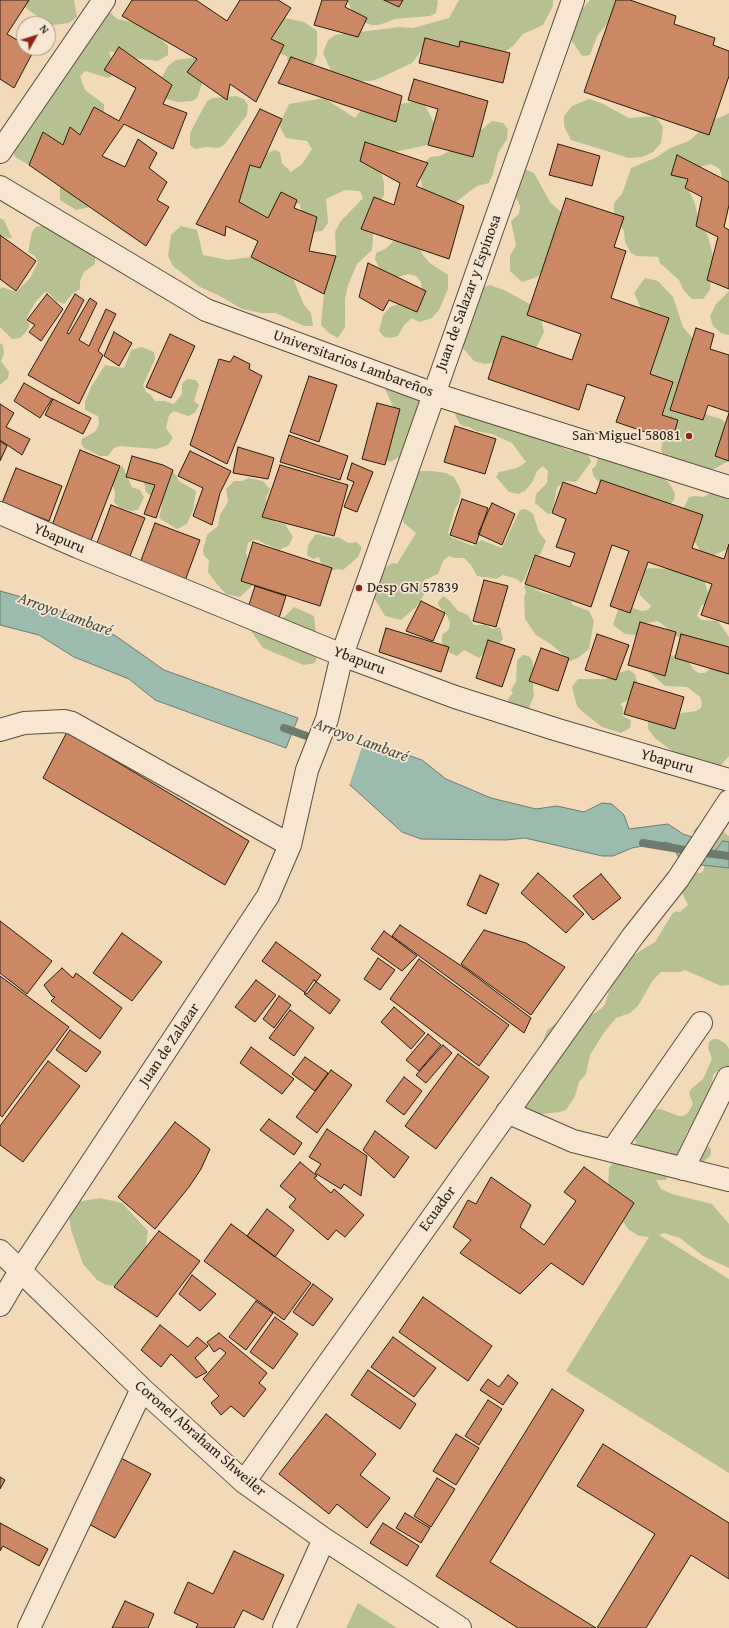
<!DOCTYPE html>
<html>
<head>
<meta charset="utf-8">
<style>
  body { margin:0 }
  #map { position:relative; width:729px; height:1628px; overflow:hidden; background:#f2dab9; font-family:"Gentium Book Plus",serif }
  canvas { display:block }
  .north { position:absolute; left:16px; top:16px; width:40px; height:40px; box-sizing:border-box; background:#f7e7d2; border:1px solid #a49685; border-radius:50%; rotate:51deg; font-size:11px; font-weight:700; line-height:16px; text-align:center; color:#281c12 }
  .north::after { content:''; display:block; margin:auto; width:14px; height:18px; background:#8f2418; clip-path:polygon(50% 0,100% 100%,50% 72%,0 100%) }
</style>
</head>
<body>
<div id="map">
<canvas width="729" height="1628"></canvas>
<div class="north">N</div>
</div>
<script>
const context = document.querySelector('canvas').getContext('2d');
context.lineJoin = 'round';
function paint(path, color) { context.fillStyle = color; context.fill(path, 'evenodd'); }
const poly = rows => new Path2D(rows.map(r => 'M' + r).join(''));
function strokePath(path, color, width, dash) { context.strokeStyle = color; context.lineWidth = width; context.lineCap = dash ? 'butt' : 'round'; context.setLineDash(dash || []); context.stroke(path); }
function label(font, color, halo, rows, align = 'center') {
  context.font = font + ' "Gentium Book Plus",serif'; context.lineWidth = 3.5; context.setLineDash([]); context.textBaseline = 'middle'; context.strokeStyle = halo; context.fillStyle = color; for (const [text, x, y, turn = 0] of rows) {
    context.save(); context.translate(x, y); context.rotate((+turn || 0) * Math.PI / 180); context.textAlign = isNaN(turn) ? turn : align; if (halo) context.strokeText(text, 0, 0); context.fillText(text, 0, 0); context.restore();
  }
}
paint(poly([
  [15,0,74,0,77,17,69,23,53,25,45,22],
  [347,0,437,0,438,2,436,13,430,16,395,19,379,25,372,25,360,21,354,15],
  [459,0,553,0,553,6,543,25,523,34,513,46,504,52,470,50,453,45,445,48,427,43,412,63,380,78,371,81,359,81,331,71,323,53,328,40,335,35,400,27,413,28,449,18],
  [590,0,622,0,618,10,597,36,590,55,582,56,568,35,567,27],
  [100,2,117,19,147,25,168,46,168,55,158,61,133,58,109,51,115,74,108,78,85,71,80,76,85,90,104,104,104,114,99,125,72,141,41,149,33,154,29,165,15,157,12,145],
  [285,18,304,22,317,31,317,56,311,69,288,63,287,56,274,52,266,36,270,29],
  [199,57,204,70,202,84,197,98,192,101,177,102,161,97,157,86,168,66,176,60],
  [236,96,244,99,248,105,247,115,224,145,218,148,206,147,195,149,190,145,190,133,207,101,213,98],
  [324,98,355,118,361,110,413,102,425,105,434,123,428,145,394,152,379,164,384,183,384,195,375,213,372,250,357,264,348,285,345,299,345,327,338,338,329,333,321,325,324,294,329,280,326,271,336,256,335,232,340,222,363,198,360,191,345,190,326,199,328,223,322,231,314,232,303,221,300,204,286,202,268,218,239,202,241,166,274,150,280,152,282,163,291,172,302,164,312,149,307,141,286,138,279,125,289,104],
  [589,99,601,103,629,118,655,116,663,127,661,143,653,152,642,157,629,158,571,140,564,126,564,116,572,106],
  [729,113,729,203,720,169,711,164,699,167,691,166,686,184,695,204,698,218,708,236,713,256,710,290,703,299,692,299,684,291,679,280,660,263,658,257,637,256,631,253,625,242,624,231,614,214,614,203,622,194,631,168,657,157,670,148,689,141,699,132,702,124,721,117],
  [492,121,503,123,508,129,507,139,498,153,493,174,489,183,477,186,452,205,423,192,419,169,430,157,440,156,468,141],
  [522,168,534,173,550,202,561,212,563,217,548,267,537,277,522,282,510,271,510,256,516,245,511,221,519,214,520,206,516,197],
  [67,182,88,192,90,207,76,210,60,200,60,187],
  [0,218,4,220,12,238,7,238,0,234],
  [45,225,85,245,95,256,95,264,84,272,80,281,80,289,72,294,64,304,56,301,49,293,45,292,36,301,29,313,26,320,30,325,26,332,20,338,12,339,0,327,0,289,2,287,16,292,30,278,38,262,35,256,28,252,32,232,36,227],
  [181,226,197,230,203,255,228,260,251,257,268,265,289,268,303,303,311,313,313,326,304,326,276,313,262,313,242,309,220,296,200,287,173,266,168,256,171,235],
  [395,240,420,249,423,255,430,263,448,275,448,289,439,310,432,318,419,322,412,318,404,325,398,336,390,338,384,337,379,331,383,315,390,307,423,296,421,282,416,276,409,274,398,277,383,275,375,259,376,253,385,249],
  [645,278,658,281,673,297,683,327,693,339,695,411,721,419,729,426,729,461,714,469,696,472,666,459,661,450,663,438,647,368,643,313,634,293],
  [490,285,504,290,539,309,544,332,536,348,528,356,485,364,474,361,461,346,477,289],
  [729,291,729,335,721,333,713,326,710,316,716,304],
  [0,343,3,345,4,354,1,361,9,372,8,378,0,385],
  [142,347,154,352,155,359,143,385,146,392,150,394,155,401,164,401,174,404,182,394,182,384,187,379,196,380,199,385,194,401,199,405,195,413,188,416,174,411,169,415,166,428,173,438,168,445,156,449,120,446,114,448,108,456,100,456,84,448,81,444,82,439,96,431,99,423,98,416,85,410,85,402,91,387,105,365,124,368,131,350],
  [404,376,432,405,405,450,399,457,390,462,385,459,395,411,385,389],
  [464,407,557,442,563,448,571,451,581,448,590,458,591,462,576,482,565,481,557,487,553,509,550,514,548,514,535,503,536,494,547,483,548,471,543,466,537,471,533,481,526,490,519,494,509,492,496,477,499,472,517,468,526,462,512,443,492,434,476,431,469,427,463,426,460,424,455,415],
  [598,456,661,476,669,483,675,493,674,500,666,508,603,488,593,475,592,469,596,466],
  [122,465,132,487,140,490,144,497,138,510,131,511,119,507,114,502,115,492,112,483],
  [168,468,176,475,179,481,196,491,193,510,187,524,177,529,159,518,162,505,146,492,143,477],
  [421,471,432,471,446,473,454,477,461,490,459,502,455,509,448,533,451,537,473,546,481,540,502,548,520,510,526,509,533,514,539,532,546,541,540,555,534,555,525,578,521,583,517,579,503,575,496,579,477,576,471,565,464,558,454,558,449,556,443,561,438,574,424,580,427,590,416,607,401,620,385,616,372,594,378,573,392,563,397,564,416,533,404,523,400,511,407,480],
  [249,478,263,481,270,489,266,498,269,518,276,522,285,524,293,537,289,545,279,550,257,540,253,540,248,543,246,553,252,574,252,586,240,597,226,594,216,583,208,572,209,560,204,556,203,550,207,535,218,526,220,515,228,502,226,489,234,481,242,481],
  [729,480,729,549,708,557,703,556,692,537,684,512,684,507,689,497,695,496,704,497],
  [316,534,332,538,338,537,348,543,357,542,362,548,358,557,343,570,337,569,329,571,322,566,319,557,313,559,307,555,308,545],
  [651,568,667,569,699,576,704,579,710,600,701,606,697,616,701,620,717,621,721,625,729,637,729,645,727,649,704,640,678,637,658,621,647,623,636,635,625,634,613,625,618,610,622,607,626,606,642,611,648,610,651,606,640,595,637,580,645,569],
  [526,585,541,592,570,600,573,605,589,611,594,621,589,649,578,658,570,661,552,645,536,635,525,619,524,597,526,592,524,586],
  [443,596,449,600,458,611,468,615,474,625,485,625,493,629,500,627,503,639,497,646,490,648,479,658,464,650,457,656,450,653,442,643,442,635,449,629,450,623,447,616,439,606,438,602],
  [294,607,314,616,318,653,315,663,304,665,263,648,243,620,271,621,284,617],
  [523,655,529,656,532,660,534,671,532,676,534,696,526,714,510,708,508,699,513,693,511,690,516,682,517,660],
  [681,655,686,658,694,670,699,673,705,673,713,666,729,668,729,756,721,765,716,768,676,754,655,738,648,729,648,718,696,711,701,708,702,703,700,697,687,687,665,686,649,672,647,666,665,656],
  [629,670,635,674,638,686,636,696,620,704,623,707,623,716,631,720,630,728,621,733,602,727,584,713,577,706,572,687,578,679,607,679,610,675],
  [697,827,708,827,722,831,729,836,729,985,721,986,685,970,680,972,661,972,653,980,638,1006,630,1013,616,1018,603,1034,590,1055,586,1074,579,1082,575,1096,566,1110,560,1112,533,1115,529,1112,522,1103,547,1030,561,1020,593,1014,601,1009,605,1004,616,969,629,958,655,942,672,914,676,911,680,912,688,905,679,887,693,872,701,873,704,870,704,864,693,831],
  [713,1039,718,1039,726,1044,729,1049,729,1073,717,1071,713,1075,712,1084,717,1105,687,1132,684,1140,686,1145,702,1143,707,1145,711,1149,711,1155,700,1165,669,1171,666,1180,656,1180,661,1189,672,1194,712,1204,729,1224,729,1268,703,1256,680,1238,664,1233,659,1235,729,1279,729,1473,566,1371,649,1237,639,1236,629,1230,615,1211,608,1191,609,1168,612,1164,617,1163,631,1169,642,1170,647,1168,647,1157,636,1144,635,1137,638,1127,646,1117,655,1110,660,1109,679,1116,683,1116,688,1113,693,1104,689,1093,691,1089,703,1079,712,1059,708,1048,709,1042],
  [100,1198,122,1203,148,1231,145,1252,117,1286,106,1285,97,1280,83,1264,71,1230,68,1208,76,1202],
  [358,1603,397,1628,346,1628]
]), '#b7c091');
const water = poly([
  [0,591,40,602,116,636,164,670,298,718,286,748,155,700,129,679,74,657,39,635,0,625,0,591],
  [351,734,372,749,396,751,422,760,446,779,491,798,536,809,557,806,584,812,602,803,612,804,624,815,629,829,668,824,683,834,708,842,679,858,672,844,665,842,632,848,613,856,602,856,525,838,506,840,421,839,402,832,350,785,339,780,351,734],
  [723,841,729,842,729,868,693,864,691,853,710,857,723,841]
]);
paint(water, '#9bbbad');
strokePath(water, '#6d7b6f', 1);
paint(poly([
  [334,725,352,733,364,741,349,786,338,782,320,769,331,726]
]), '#f2dab9');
strokePath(poly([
  [284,728,318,740],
  [643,843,685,850],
  [698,852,729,856]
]), '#6d7b6f', 8);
const building = poly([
  [0,0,29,0,7,34,24,44,24,48,34,50,14,88,0,79,0,0],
  [132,0,196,0,227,21,240,0,278,0,291,8,271,39,284,45,256,102,230,84,227,100,187,72,197,59,122,16,132,0],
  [322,0,348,0,345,7,367,18,358,37,314,25,322,0],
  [384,0,403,0,399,7,384,0],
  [616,0,630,0,676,16,674,24,715,38,713,45,729,51,729,76,709,135,584,92,616,0],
  [425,38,459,47,460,41,510,53,503,83,419,63,425,38],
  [119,47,172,85,163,104,187,113,173,149,124,124,102,156,125,167,138,139,157,153,149,168,167,182,157,200,169,207,146,246,29,165,43,132,63,145,70,127,80,135,94,107,119,121,136,88,104,70,119,47],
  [291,57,402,96,396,122,278,83,291,57],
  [414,79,488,101,473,157,428,145,438,109,408,100,414,79],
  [260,109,282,119,260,168,250,165,239,202,268,218,281,192,297,200,294,208,317,217,309,251,336,256,324,294,251,257,258,241,226,226,225,236,196,224,260,109],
  [365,142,428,163,416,186,464,206,449,259,361,229,374,197,394,205,400,183,360,161,365,142],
  [558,144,600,156,592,186,549,175,558,144],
  [677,155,729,182,729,205,724,227,729,230,729,289,707,280,718,237,696,226,702,197,685,188,688,179,671,175,677,155],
  [566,198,624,217,614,247,626,251,611,298,669,318,650,374,673,382,662,415,678,420,672,441,616,422,625,397,587,384,579,410,488,379,502,336,572,360,581,334,527,315,566,198],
  [0,235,36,261,16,291,0,279,0,235],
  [368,263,426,291,417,312,389,300,383,311,359,297,368,263],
  [47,294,63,309,41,341,29,332,35,325,27,320,47,294],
  [75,294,84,300,67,333,69,334,90,298,97,303,79,340,89,346,106,309,116,314,98,351,103,355,79,404,28,375,75,294],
  [696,328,714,334,710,349,729,355,729,412,708,405,703,420,670,410,696,328],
  [114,332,132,343,119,366,104,356,114,332],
  [170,334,195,346,171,398,146,387,170,334],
  [234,356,250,364,249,369,262,376,227,464,190,445,219,359,230,362,234,356],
  [309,376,337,385,319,442,290,432,309,376],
  [24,383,52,399,40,418,14,401,24,383],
  [53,399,91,418,83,434,45,415,53,399],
  [377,403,400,409,385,465,362,459,377,403],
  [0,404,14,413,6,427,30,439,22,455,0,440,0,404],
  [729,413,729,461,715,456,729,413],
  [455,426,496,439,485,474,444,462,455,426],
  [289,435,348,456,340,480,280,462,289,435],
  [0,441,7,446,0,461,0,441],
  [238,447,274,458,268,479,233,473,238,447],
  [80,450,120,466,90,543,51,528,80,450],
  [190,451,231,471,220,493,212,525,193,516,203,488,178,476,190,451],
  [132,456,163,465,173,470,156,518,144,514,155,485,126,477,132,456],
  [352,463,373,472,357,512,344,507,354,482,347,479,352,463],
  [280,465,348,485,334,536,262,517,280,465],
  [16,468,62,486,49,521,2,503,16,468],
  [601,480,703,515,692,548,724,559,729,544,729,624,701,615,712,584,648,562,630,613,610,606,629,551,612,545,591,607,525,584,535,555,570,567,575,553,556,547,566,519,552,513,563,482,596,494,601,480],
  [462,499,488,508,476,544,450,535,462,499],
  [492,503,515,514,502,545,478,534,492,503],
  [111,505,145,518,130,556,97,543,111,505],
  [155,523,200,540,185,581,140,563,155,523],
  [253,542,332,568,320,606,241,581,253,542],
  [484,580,508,586,496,627,473,621,484,580],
  [255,586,286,596,279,618,248,608,255,586],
  [421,601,445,613,433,641,406,631,421,601],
  [640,622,676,632,665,676,628,665,640,622],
  [386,628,449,647,441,672,379,652,386,628],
  [597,634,629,645,616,680,585,670,597,634],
  [681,634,729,647,729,674,675,658,681,634],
  [488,640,515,649,502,687,476,678,488,640],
  [541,648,569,658,558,691,529,681,541,648],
  [634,682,684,697,675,729,624,714,634,682],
  [67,732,249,841,225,885,43,778,67,732],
  [538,873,584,914,566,933,521,893,538,873],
  [601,874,621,898,593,920,573,896,601,874],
  [480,875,499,884,486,914,467,905,480,875],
  [0,921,52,961,27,994,0,973,0,921],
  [400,925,466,969,531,1018,524,1033,392,936,400,925],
  [484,930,526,943,565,967,531,1015,461,964,484,930],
  [384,931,417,956,402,971,371,949,384,931],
  [122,933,162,962,132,1001,93,973,122,933],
  [276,942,321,975,307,994,262,961,276,942],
  [378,958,395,970,380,990,364,979,378,958],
  [419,959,509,1025,479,1066,390,999,419,959],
  [62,968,73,978,76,973,122,1008,100,1039,51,1001,55,997,52,996,44,985,62,968],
  [0,976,69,1027,2,1117,0,1115,0,976],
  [256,980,276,995,255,1022,235,1007,256,980],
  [314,980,340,1000,330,1014,304,994,314,980],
  [279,996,291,1005,274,1028,263,1019,279,996],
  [394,1007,425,1033,411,1049,381,1022,394,1007],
  [290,1010,314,1028,294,1056,269,1038,290,1010],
  [70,1030,101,1052,86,1072,56,1050,70,1030],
  [428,1034,441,1045,419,1071,406,1060,428,1034],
  [443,1045,452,1053,426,1083,416,1075,443,1045],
  [251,1047,294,1079,282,1094,240,1063,251,1047],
  [458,1054,489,1077,436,1149,405,1126,458,1054],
  [305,1057,328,1073,315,1091,292,1074,305,1057],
  [48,1061,80,1086,23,1162,0,1145,0,1126,48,1061],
  [331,1070,352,1085,317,1133,296,1117,331,1070],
  [404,1077,422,1091,404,1115,386,1101,404,1077],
  [269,1119,302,1143,294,1155,260,1130,269,1119],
  [175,1122,210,1149,201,1169,189,1187,155,1229,118,1197,175,1122],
  [327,1129,367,1156,361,1196,344,1184,341,1189,315,1173,321,1164,309,1157,327,1129],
  [375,1131,409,1157,394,1178,363,1150,375,1131],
  [300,1162,317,1176,314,1178,331,1193,334,1189,364,1215,345,1237,336,1230,328,1240,289,1207,296,1199,280,1186,300,1162],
  [584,1167,634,1203,583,1285,551,1263,520,1294,460,1253,471,1240,453,1227,468,1200,476,1204,491,1177,531,1205,520,1227,544,1245,576,1201,564,1192,584,1167],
  [267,1209,294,1230,275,1257,247,1236,267,1209],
  [231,1224,311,1283,284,1320,204,1261,231,1224],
  [159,1231,200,1261,157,1317,114,1287,159,1231],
  [192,1275,216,1294,200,1311,179,1294,192,1275],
  [313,1284,333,1299,313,1326,293,1312,313,1284],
  [423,1297,492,1346,468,1381,399,1332,423,1297],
  [256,1301,273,1313,246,1350,229,1337,256,1301],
  [275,1317,298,1334,273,1369,250,1352,275,1317],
  [160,1325,188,1347,197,1337,208,1346,195,1358,207,1372,196,1378,171,1354,161,1367,141,1350,160,1325],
  [219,1333,267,1373,259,1383,266,1389,244,1417,231,1406,221,1415,211,1403,219,1396,203,1379,226,1353,220,1348,214,1352,207,1342,219,1333],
  [393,1337,436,1368,414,1397,371,1367,393,1337],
  [368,1370,416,1404,400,1429,351,1395,368,1370],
  [508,1375,518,1383,503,1405,480,1390,488,1379,499,1387,508,1375],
  [552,1389,584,1410,490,1562,596,1628,518,1628,436,1576,552,1389],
  [488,1400,502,1409,479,1445,465,1436,488,1400],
  [326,1414,376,1454,360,1475,390,1498,367,1528,337,1504,329,1514,279,1474,326,1414],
  [456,1434,479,1448,456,1485,433,1471,456,1434],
  [603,1444,729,1523,729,1579,691,1555,646,1628,597,1628,655,1534,577,1486,603,1444],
  [121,1458,151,1474,115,1538,85,1522,121,1458],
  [0,1477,5,1480,0,1489,0,1477],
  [437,1478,455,1489,431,1527,414,1516,437,1478],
  [405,1513,430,1528,421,1543,396,1528,405,1513],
  [0,1523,48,1549,39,1566,3,1546,0,1551,0,1523],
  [383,1523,419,1546,407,1566,370,1543,383,1523],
  [234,1551,284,1575,263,1620,243,1610,234,1628,196,1628,198,1624,174,1613,188,1582,213,1594,234,1551],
  [125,1601,154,1614,148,1628,112,1628,125,1601]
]);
paint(building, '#cc8865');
strokePath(building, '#281c12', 1);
const minor = poly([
  [0,152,104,0],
  [0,187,206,310,434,394,729,487],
  [0,513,78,547,342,655,455,697,558,730,729,780],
  [0,730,24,723,64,721,72,723,290,845],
  [507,1112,573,1141,729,1180],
  [612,1151,701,1023],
  [683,1169,728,1078],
  [0,1251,142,1389,244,1482,324,1539,460,1628],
  [0,1305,20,1271,268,896,290,845,307,770,327,719,342,655,573,0],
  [244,1482,633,936,678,879,729,801],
  [29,1628,142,1389],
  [284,1628,324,1539]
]);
strokePath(minor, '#5a4c3c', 24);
strokePath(minor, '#f7e7d2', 22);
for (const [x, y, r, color] of [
  [689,436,4,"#8f2418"],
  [359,588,4,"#8f2418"]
]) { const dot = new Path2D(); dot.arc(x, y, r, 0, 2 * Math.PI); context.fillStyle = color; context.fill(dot); strokePath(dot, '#f7e7d2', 1.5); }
label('15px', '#281c12', '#f7e7d2', [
  ["Juan de Salazar y Espinosa",469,293,-70],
  ["Universitarios Lambareños",353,364,20],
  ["Ybapuru",59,539,23],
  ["Ybapuru",359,661,21],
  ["Ybapuru",667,762,16],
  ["Juan de Zalazar",170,1045,-56],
  ["Ecuador",438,1209,-54],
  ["Coronel Abraham Shweiler",200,1439,41]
]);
label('15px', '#281c12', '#f7e7d2', [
  ["San Miguel 58081",681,436],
  ["Desp GN 57839",367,588,"left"]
], 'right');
label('italic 16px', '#4a4c40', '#f7e7d2', [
  ["Arroyo Lambaré",65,615,20],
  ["Arroyo Lambaré",361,741,20]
]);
</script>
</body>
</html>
